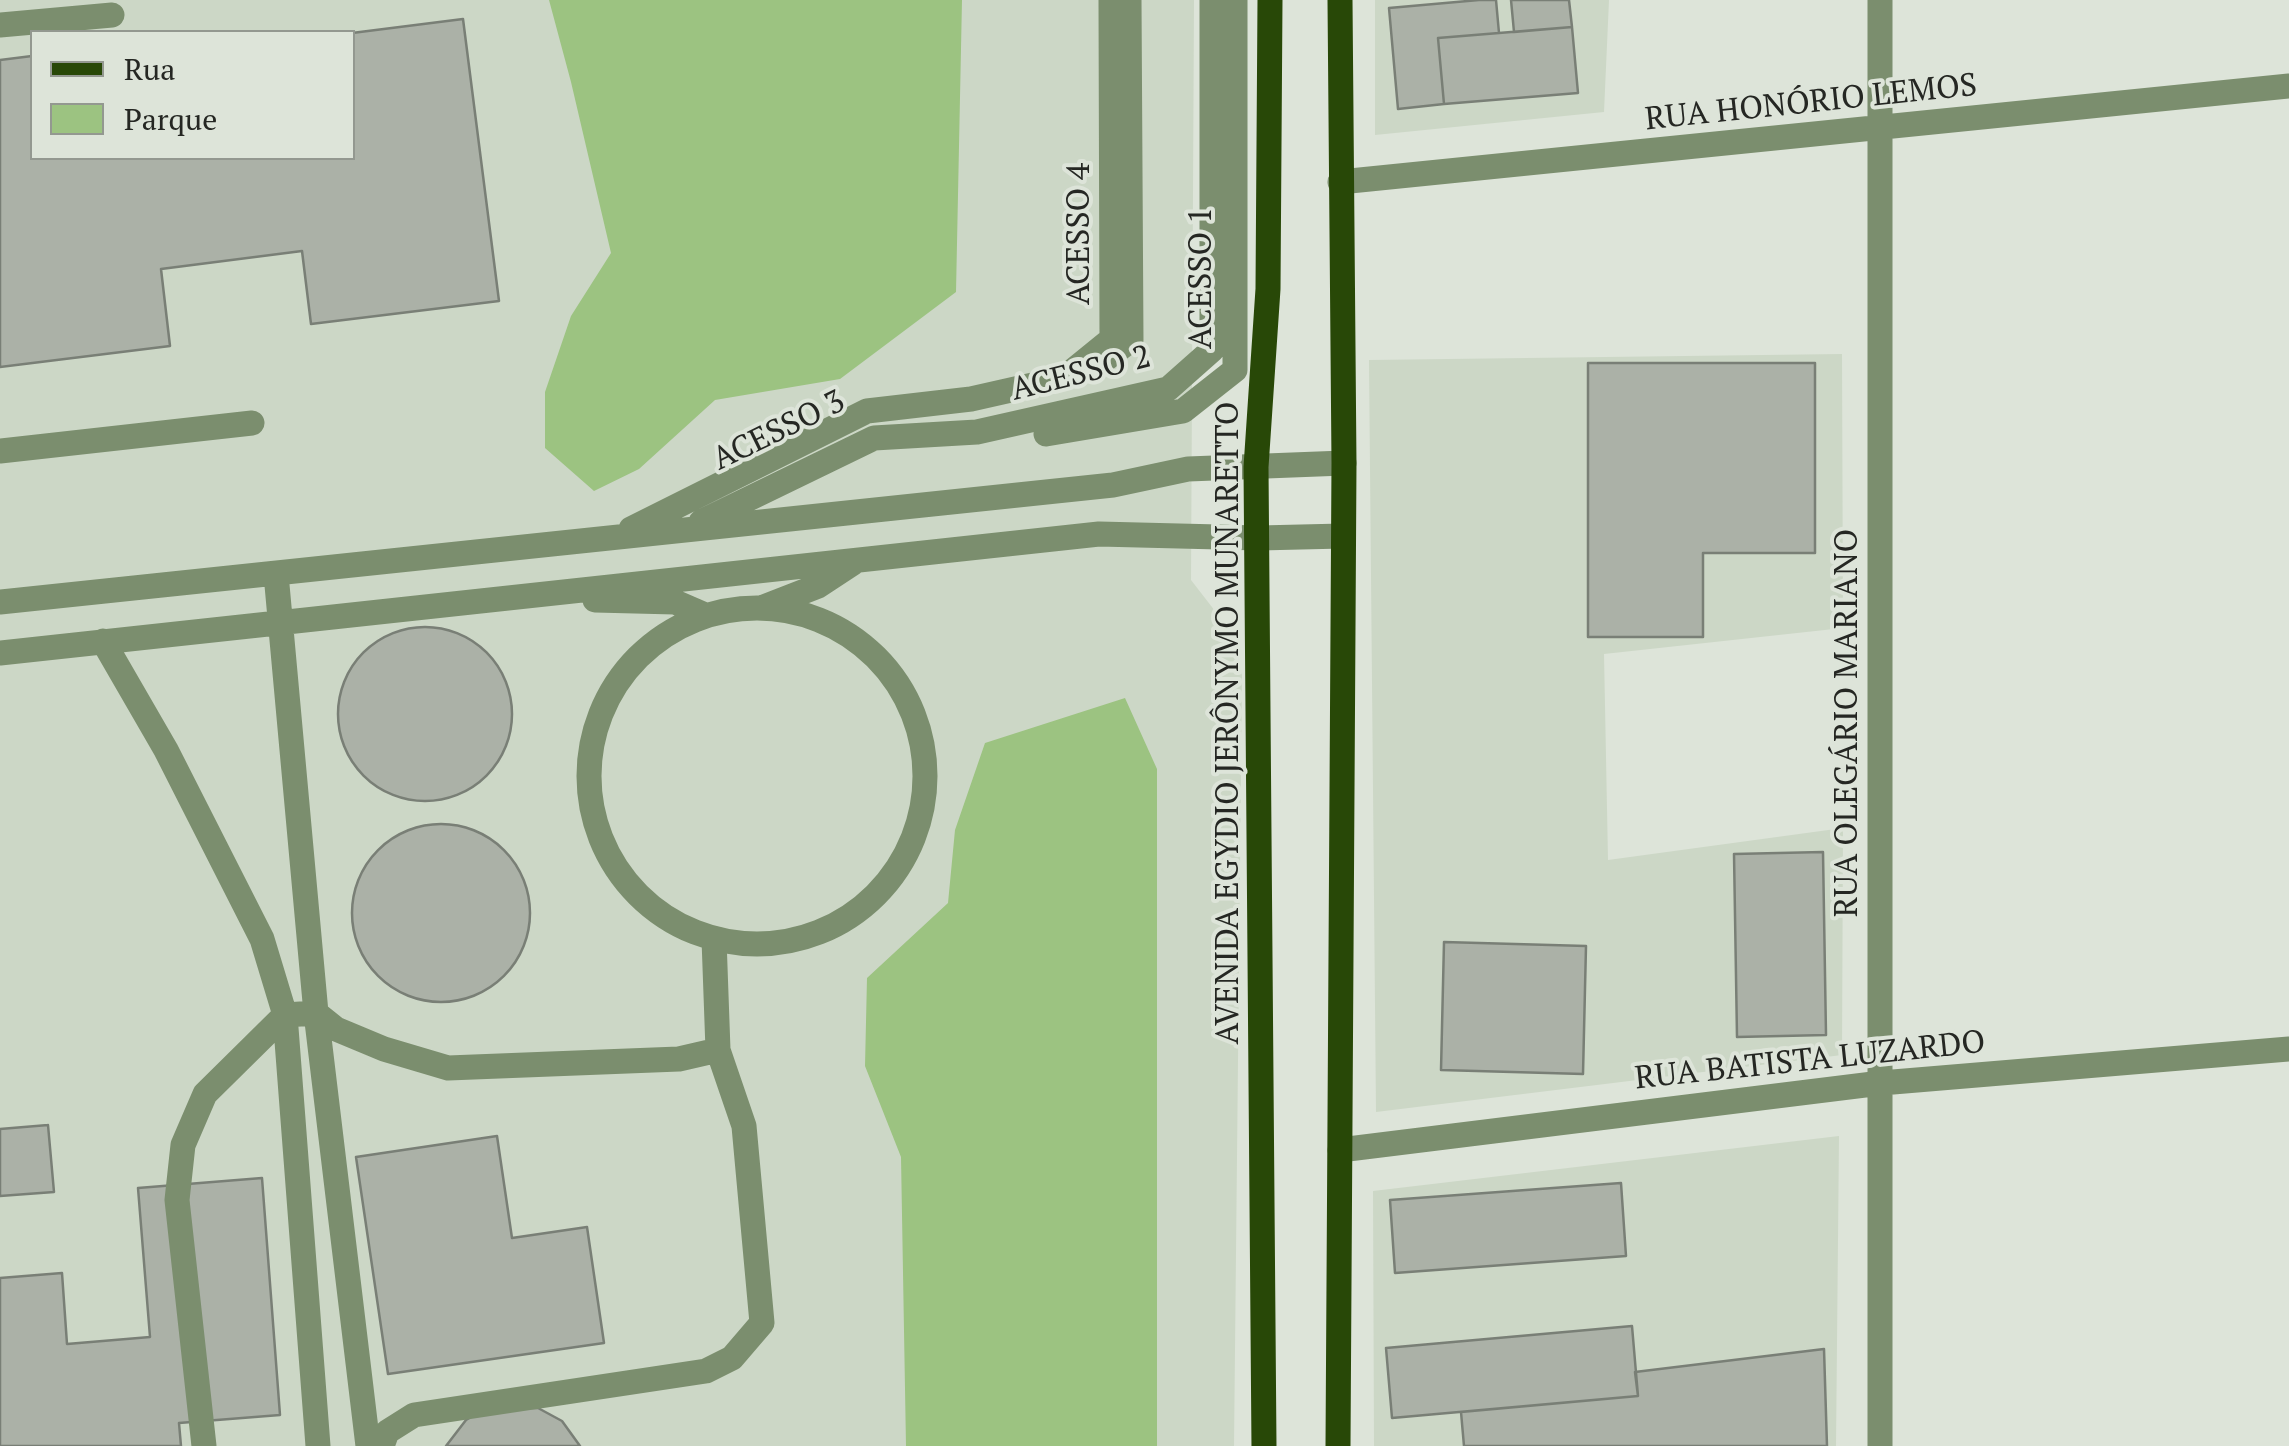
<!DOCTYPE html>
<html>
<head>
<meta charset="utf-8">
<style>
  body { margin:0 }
  #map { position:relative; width:2289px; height:1446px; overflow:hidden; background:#dde4d9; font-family:"PT Serif",serif }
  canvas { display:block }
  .legend { position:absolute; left:30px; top:30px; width:325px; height:130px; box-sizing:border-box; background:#dde4d9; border:2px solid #939890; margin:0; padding:12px 18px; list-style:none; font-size:30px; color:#252723 }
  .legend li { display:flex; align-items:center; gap:20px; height:50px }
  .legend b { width:50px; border:2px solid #939890 }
</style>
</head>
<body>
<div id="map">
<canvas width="2289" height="1446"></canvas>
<ul class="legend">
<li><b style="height:12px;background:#284807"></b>Rua</li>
<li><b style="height:28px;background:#9cc381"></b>Parque</li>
</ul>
</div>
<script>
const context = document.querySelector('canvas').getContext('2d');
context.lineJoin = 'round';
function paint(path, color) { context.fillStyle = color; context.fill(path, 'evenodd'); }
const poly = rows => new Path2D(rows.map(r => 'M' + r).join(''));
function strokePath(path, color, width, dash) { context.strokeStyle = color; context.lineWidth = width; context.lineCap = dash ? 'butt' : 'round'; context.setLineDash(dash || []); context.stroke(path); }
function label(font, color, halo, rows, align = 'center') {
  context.font = font + ' "PT Serif",serif'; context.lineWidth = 8; context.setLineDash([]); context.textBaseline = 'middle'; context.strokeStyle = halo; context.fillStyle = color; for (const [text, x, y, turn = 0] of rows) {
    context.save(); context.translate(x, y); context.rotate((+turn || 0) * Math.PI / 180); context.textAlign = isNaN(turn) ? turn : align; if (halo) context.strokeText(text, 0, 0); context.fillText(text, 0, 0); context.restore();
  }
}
paint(poly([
  [0,0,1194,0,1191,580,1222,620,1242,675,1234,1446,0,1446],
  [32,32,352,32,352,158,32,158],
  [1375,0,1609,0,1604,112,1375,135],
  [1842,354,1843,628,1604,654,1608,860,1843,828,1842,1055,1376,1112,1369,360],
  [1839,1136,1836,1446,1374,1446,1373,1191]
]), '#ccd7c6');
paint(poly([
  [549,0,962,0,956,292,840,379,715,400,639,469,594,491,545,448,545,392,571,316,611,253,571,82],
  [1125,698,1157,769,1157,1446,906,1446,901,1157,865,1066,867,978,948,903,955,830,985,743]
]), '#9cc381');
const building = poly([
  [1479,0,1496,0,1499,33,1438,38,1444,104,1398,109,1389,8,1479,0],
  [1511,0,1569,0,1572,27,1514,32,1511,0],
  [463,19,499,301,311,324,302,251,161,269,170,346,0,367,0,60,32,56,32,158,352,158,352,33,463,19],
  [1572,27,1578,93,1444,104,1438,38,1572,27],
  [1588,363,1815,363,1815,553,1703,553,1703,637,1588,637,1588,363],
  '338 714a87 87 0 1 1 174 0a87 87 0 1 1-174 0Z',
  '352 913a89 89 0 1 1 178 0a89 89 0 1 1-178 0Z',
  [1823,852,1826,1035,1737,1037,1734,854,1823,852],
  [1444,942,1586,946,1583,1074,1441,1070,1444,942],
  [48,1125,54,1192,0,1196,0,1129,48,1125],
  [497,1136,512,1238,587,1227,604,1343,388,1374,356,1157,497,1136],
  [262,1178,280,1415,179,1423,181,1446,0,1446,0,1278,62,1273,67,1344,150,1337,138,1188,262,1178],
  [1621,1183,1626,1256,1395,1273,1390,1200,1621,1183],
  [1632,1326,1638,1396,1392,1418,1386,1348,1632,1326],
  [1824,1349,1827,1446,1464,1446,1461,1412,1638,1396,1635,1372,1824,1349],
  [486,1408,538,1408,562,1421,580,1446,446,1446,466,1420,486,1408]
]);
paint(building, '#abb1a7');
strokePath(building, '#797f76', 2.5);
strokePath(poly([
  [0,25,112,15],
  [1340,182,2289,86],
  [1103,361,1131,340,1129,0],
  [1046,434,1183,411,1235,370,1235,0],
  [0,451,252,423],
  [701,522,874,438,977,432,1168,389,1212,350,1212,0],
  [631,529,867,411,971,399,1064,378,1112,339,1111,0],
  [276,574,316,1013,368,1446],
  [595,600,675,602,705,615],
  [0,602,1113,485,1188,469,1344,463],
  [764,607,818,586,853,563],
  '589 776a168 168 0 1 1 336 0a168 168 0 1 1-336 0Z',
  [103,641,166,750,262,939,285,1015,318,1446],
  [0,653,1099,534,1259,538,1343,536],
  [714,939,718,1050],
  [1340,1150,1881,1083,2289,1049],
  [204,1446,177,1200,183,1145,205,1094,285,1015,316,1013,336,1029,384,1049,448,1068,679,1059,718,1050,744,1126,762,1323,732,1358,706,1371,414,1415,387,1432,382,1446],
  [1880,1446,1880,0]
]), '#7b8e6e', 25);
strokePath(poly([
  [1264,1446,1256,467,1268,289,1270,0],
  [1338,1446,1344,463,1340,0]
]), '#284807', 25);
label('32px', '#252723', '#dde4d9', [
  ["RUA HONÓRIO LEMOS",1811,103,-6],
  ["ACESSO 4",1080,234,-90],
  ["ACESSO 1",1202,278,-90],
  ["ACESSO 2",1081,374,-14],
  ["ACESSO 3",779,431,-26],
  ["AVENIDA EGYDIO JERÔNYMO MUNARETTO",1229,723,-90],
  ["RUA OLEGÁRIO MARIANO",1848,723,-90],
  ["RUA BATISTA LUZARDO",1810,1061,-6]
]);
</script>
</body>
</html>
